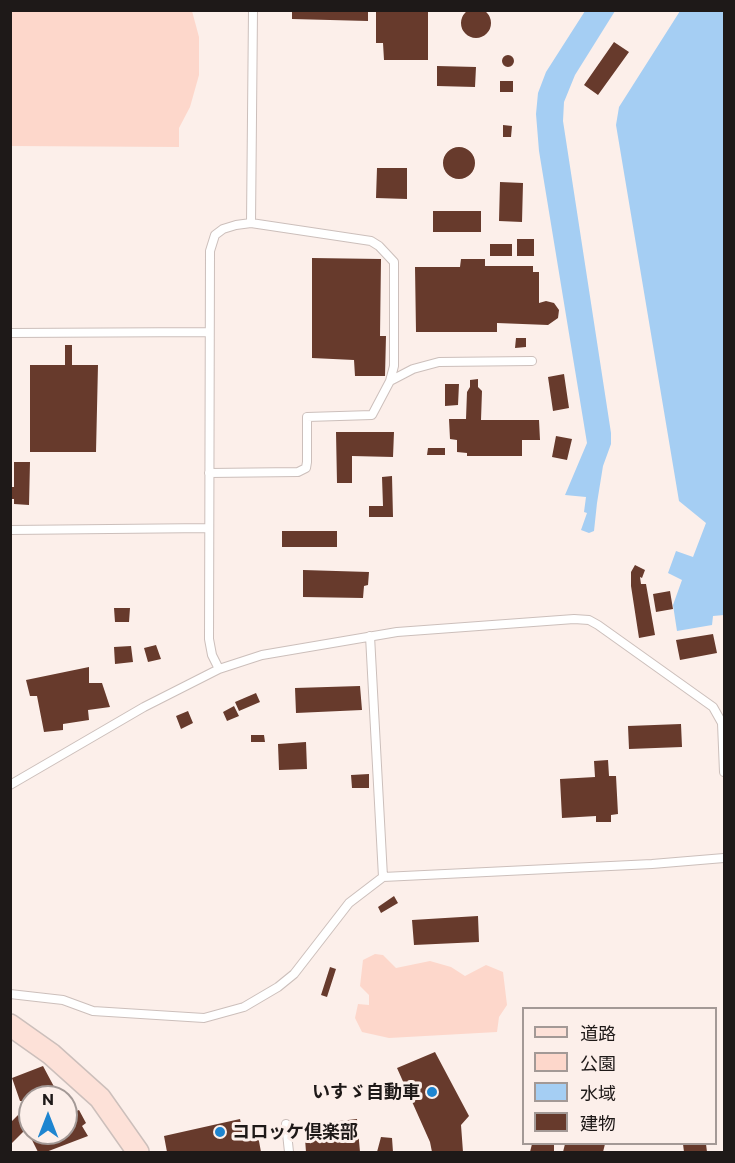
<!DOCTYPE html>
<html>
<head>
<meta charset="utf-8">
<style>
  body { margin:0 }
  #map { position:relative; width:735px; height:1163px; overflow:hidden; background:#fcefea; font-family:Commissioner,"Noto Sans JP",sans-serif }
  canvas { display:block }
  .frame { position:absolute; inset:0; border:12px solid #1e1918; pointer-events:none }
  .legend { position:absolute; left:522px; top:1007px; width:195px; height:138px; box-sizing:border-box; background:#fcefea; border:2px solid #a39996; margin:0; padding:8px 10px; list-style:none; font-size:18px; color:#1e1918 }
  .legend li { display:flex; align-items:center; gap:12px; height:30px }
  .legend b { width:30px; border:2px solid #a39996 }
  .north { position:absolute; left:18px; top:1085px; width:60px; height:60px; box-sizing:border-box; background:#fcefea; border:2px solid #a39996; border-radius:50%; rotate:0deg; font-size:16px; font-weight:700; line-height:24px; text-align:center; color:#1e1918 }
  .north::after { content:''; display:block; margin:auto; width:21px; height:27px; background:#1e85d0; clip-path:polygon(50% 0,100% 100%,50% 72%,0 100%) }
</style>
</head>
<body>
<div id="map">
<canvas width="735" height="1163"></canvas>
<div class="frame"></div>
<ul class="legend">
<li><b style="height:8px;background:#fde1d8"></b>道路</li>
<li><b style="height:16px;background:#fdd7cb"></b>公園</li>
<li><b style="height:16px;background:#a5cef3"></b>水域</li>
<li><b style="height:16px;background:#673a2c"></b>建物</li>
</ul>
<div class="north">N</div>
</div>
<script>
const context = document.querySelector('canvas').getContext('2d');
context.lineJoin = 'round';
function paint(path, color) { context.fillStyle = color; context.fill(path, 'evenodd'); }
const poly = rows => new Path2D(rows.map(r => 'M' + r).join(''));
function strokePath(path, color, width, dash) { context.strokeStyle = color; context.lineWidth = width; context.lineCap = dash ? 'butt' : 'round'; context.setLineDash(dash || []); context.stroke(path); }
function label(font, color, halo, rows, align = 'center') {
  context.font = font + ' Commissioner,"Noto Sans JP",sans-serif'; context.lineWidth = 6; context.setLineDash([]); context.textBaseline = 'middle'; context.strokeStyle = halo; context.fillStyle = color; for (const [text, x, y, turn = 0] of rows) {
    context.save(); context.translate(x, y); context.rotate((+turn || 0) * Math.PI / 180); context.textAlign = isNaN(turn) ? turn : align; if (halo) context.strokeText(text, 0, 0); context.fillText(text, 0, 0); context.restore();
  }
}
paint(poly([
  [11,10,192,11,199,37,199,75,190,107,179,128,179,147,11,146],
  [375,954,383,955,396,968,430,961,451,967,465,976,486,965,503,972,507,1005,499,1017,497,1032,389,1038,362,1032,355,1018,358,1004,369,1005,369,995,360,986,363,960]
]), '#fdd7cb');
paint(poly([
  [585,11,615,11,575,75,564,102,563,121,611,433,611,444,603,466,597,503,594,531,589,533,581,530,587,513,584,512,586,497,565,495,587,443,539,151,536,114,538,93,546,72],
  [680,11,724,11,724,615,713,616,712,625,677,631,673,605,682,580,668,573,676,551,693,557,706,523,679,501,616,125,619,107]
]), '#a5cef3');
paint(poly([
  '461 23a15 15 0 1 1 30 0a15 15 0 1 1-30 0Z',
  [292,10,368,10,368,21,292,19],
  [376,10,428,10,428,60,384,60,383,43,376,43],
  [614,42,629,52,598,95,584,85],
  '502 61a6 6 0 1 1 12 0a6 6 0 1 1-12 0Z',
  [437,66,476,67,475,87,437,86],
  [500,81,513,81,513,92,500,92],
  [503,125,512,126,511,137,503,137],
  '443 163a16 16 0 1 1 32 0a16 16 0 1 1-32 0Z',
  [377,168,407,168,407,199,376,198],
  [500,182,523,183,522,222,499,221],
  [433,211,481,211,481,232,433,232],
  [517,239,534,239,534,256,517,256],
  [490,244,512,244,512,256,490,256],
  [312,258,381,259,380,336,386,336,385,376,355,376,354,360,312,358],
  [461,259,485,259,485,266,533,266,533,272,539,272,539,303,546,301,554,303,559,310,558,318,548,325,497,323,497,332,416,332,415,267,460,267],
  [516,338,526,338,526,347,515,348],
  [65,345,72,345,72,365,98,365,96,452,30,452,30,365,65,365],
  [564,374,569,408,553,411,548,377],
  [478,379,478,387,482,391,481,420,539,420,540,440,522,440,522,456,467,456,467,453,457,452,457,440,450,439,449,419,466,419,467,392,470,387,470,380],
  [445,384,459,384,458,405,445,406],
  [336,432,394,432,393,457,352,456,352,483,337,483],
  [556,436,572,439,567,460,552,457],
  [428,448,445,448,445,455,427,455],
  [14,462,30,462,29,505,14,504,14,499,10,499,10,487,14,487],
  [392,476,393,517,369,517,369,506,383,506,382,477],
  [282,531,337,531,337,547,282,547],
  [635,565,645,570,642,578,640,577,641,584,646,584,655,635,639,638,631,586,631,572],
  [303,570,369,572,368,585,364,586,363,598,303,597],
  [670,591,673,609,656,612,653,594],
  [114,608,130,608,129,622,115,622],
  [713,634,717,653,680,660,676,640],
  [156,645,161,659,148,662,144,648],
  [131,646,133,662,115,664,114,647],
  [89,667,89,683,102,683,110,707,88,710,89,720,63,724,63,730,44,732,37,696,30,696,26,680],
  [360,686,362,710,296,713,295,688],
  [256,693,260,702,239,711,235,702],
  [234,706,239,716,227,721,223,712],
  [188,711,193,723,181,729,176,716],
  [681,724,682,747,629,749,628,726],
  [251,735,264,735,265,742,251,742],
  [306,742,307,769,279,770,278,744],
  [608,760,609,776,616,776,618,814,611,815,611,822,596,822,596,816,562,818,560,779,595,777,594,761],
  [369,774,369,788,352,788,351,775],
  [394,896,398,903,381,913,378,907],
  [478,916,479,942,414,945,412,920],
  [330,967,336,969,327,997,321,995],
  [435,1052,469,1116,461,1125,463,1152,432,1152,430,1142,397,1068],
  [43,1066,59,1096,30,1097,30,1106,28,1107,25,1101,20,1101,12,1078],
  [79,1110,86,1123,82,1126,88,1136,46,1152,38,1152,27,1130,30,1129,30,1133,66,1133,66,1115],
  [19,1114,26,1129,10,1145,10,1123],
  [240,1119,242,1128,256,1125,261,1152,167,1152,164,1136],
  [357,1119,360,1152,306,1152,304,1125],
  [381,1137,392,1138,393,1152,377,1152],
  [532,1144,554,1144,554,1152,530,1152],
  [565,1144,605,1144,603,1152,563,1152],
  [683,1144,706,1144,707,1152,684,1152]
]), '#673a2c');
const lane = poly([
  [251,223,253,10],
  [10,333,209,332],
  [209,473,298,472,306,468,307,462,307,417,372,415,390,381,413,369,439,362,532,361],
  [10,530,209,528],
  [370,636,383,877],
  [219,669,212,655,209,639,210,251,215,235,223,229,236,225,251,223,371,241,379,246,394,262,394,366,390,381],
  [10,785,144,707,219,669,262,655,397,632,574,619,589,620,598,625,713,707,722,723,724,772],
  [10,994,63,1000,93,1011,204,1018,244,1007,278,987,294,974,349,903,383,877,652,864,724,858],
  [286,1124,289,1152]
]);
const secondary = poly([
  [10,1025,51,1054,100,1098,138,1152]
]);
strokePath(lane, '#ccbfbb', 10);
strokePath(secondary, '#ccbfbb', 24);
strokePath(lane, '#fff', 8);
strokePath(secondary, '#fde1d8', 21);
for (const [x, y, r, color] of [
  [432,1092,6,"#1e85d0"],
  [220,1132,6,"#1e85d0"]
]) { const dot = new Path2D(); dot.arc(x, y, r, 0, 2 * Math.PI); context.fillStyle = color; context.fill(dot); strokePath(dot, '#fcefea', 2); }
label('bold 18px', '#1e1918', '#fcefea', [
  ["いすゞ自動車",420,1092],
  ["コロッケ倶楽部",232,1132,"left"]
], 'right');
</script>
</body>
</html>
